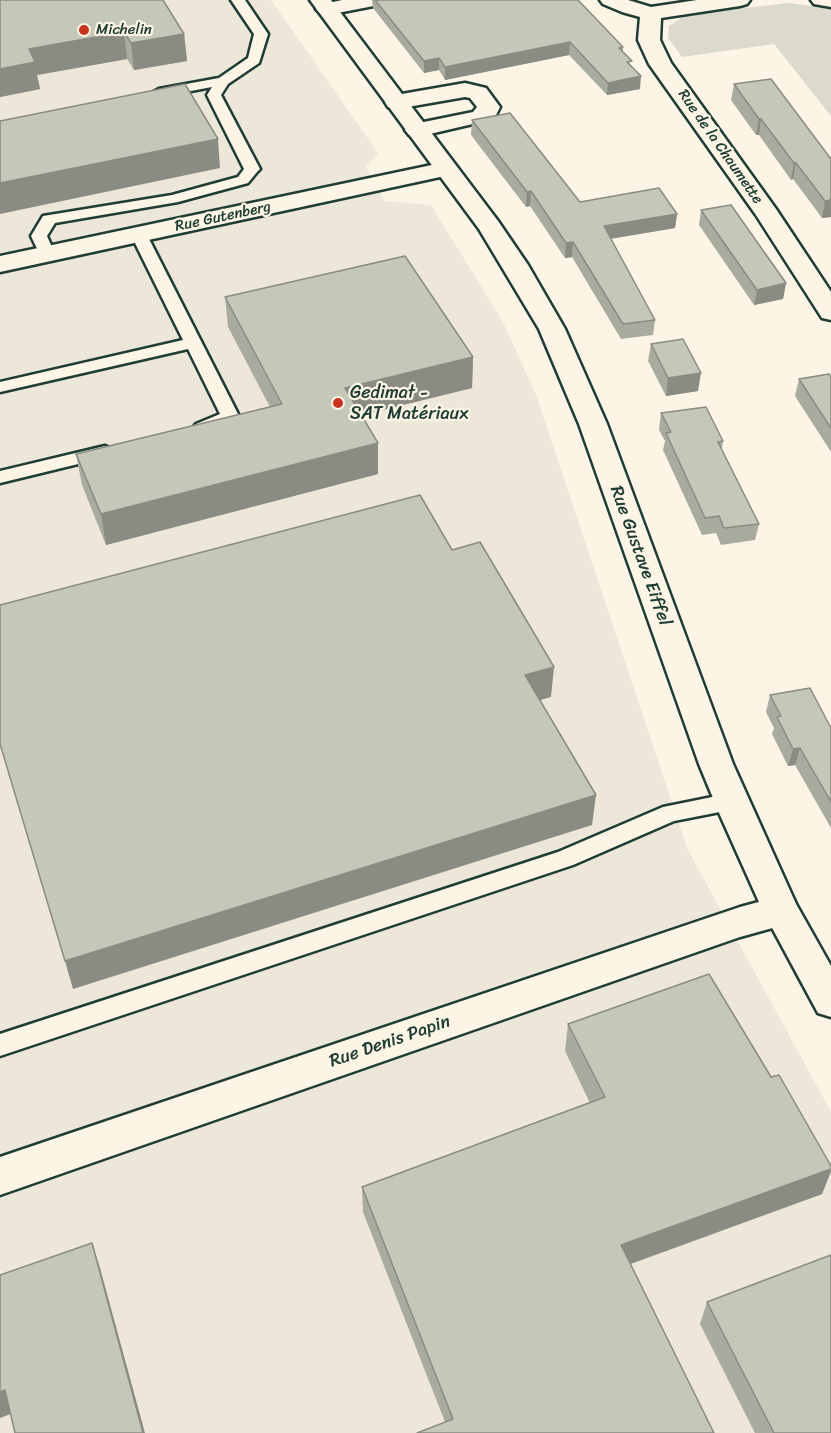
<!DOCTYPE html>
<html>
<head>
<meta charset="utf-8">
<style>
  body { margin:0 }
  canvas { display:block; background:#fcf5e5 }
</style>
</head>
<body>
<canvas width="831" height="1433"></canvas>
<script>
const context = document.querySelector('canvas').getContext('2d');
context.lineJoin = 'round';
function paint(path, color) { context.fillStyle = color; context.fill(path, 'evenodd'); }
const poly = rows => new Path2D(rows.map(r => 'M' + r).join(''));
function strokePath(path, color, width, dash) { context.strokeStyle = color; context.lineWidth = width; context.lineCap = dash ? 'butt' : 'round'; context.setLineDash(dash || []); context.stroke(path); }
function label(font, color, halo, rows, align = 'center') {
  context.font = font + ' Sriracha,sans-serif'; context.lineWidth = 4.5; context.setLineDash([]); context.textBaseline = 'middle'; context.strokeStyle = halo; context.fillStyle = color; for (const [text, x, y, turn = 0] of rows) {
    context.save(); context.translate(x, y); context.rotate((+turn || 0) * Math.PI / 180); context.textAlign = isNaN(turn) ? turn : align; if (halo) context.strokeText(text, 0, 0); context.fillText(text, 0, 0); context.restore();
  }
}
paint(poly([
  [0,0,271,0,378,153,366,167,385,201,431,205,503,322,537,397,688,850,831,1112,831,1433,0,1433]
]), '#ece7d8');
paint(poly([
  [788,3,831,8,831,116,774,44,682,57,668,38,669,26,686,15]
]), '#dcdacc');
const lane = poly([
  [231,0,245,0,268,34,259,63,228,84,221,95,260,169,257,172,248,183,178,202,55,223,47,236,55,254,53,257,41,257,31,236,43,216,172,195,238,177,244,169,207,95,212,87,159,97,152,93,159,89,219,78,248,58,254,34,231,0],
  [139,230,147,235,239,416,236,420,208,432,196,432,193,428,196,424,220,414,188,349,0,392,0,382,183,340,131,235,139,230],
  [105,446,111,448,114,452,111,456,0,483,0,471,105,446],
  [732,793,740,796,743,802,740,808,674,821,573,865,0,1056,0,1034,558,852,663,807,732,793]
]);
const street = poly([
  [342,0,387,0,384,4,327,15,320,13,316,9,320,5,342,0],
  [600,0,628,0,651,7,697,0,750,0,747,4,740,6,661,18,660,40,671,63,776,209,831,292,831,320,822,318,756,215,649,64,638,40,640,17,622,12,603,4,600,0],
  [811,0,831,0,831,7,814,4,811,0],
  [465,83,486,88,500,107,494,119,417,137,409,135,405,130,409,125,473,112,477,107,470,98,465,97,396,109,388,107,385,102,388,97,396,95,465,83],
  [446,162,454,164,458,169,454,174,0,272,0,256,446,162],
  [781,896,794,900,799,911,794,922,740,937,0,1195,0,1157,740,907,781,896]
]);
const secondary = poly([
  [310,0,331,0,498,221,528,265,565,329,607,424,733,764,796,904,831,966,831,1017,818,1013,763,911,720,815,699,764,579,424,539,329,479,229,310,0]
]);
strokePath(lane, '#1f3d34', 5);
strokePath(street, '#1f3d34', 5);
strokePath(secondary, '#1f3d34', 5);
paint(lane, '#fcf5e5');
paint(street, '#fcf5e5');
paint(secondary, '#fcf5e5');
paint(poly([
  [0,0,184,34,187,61,134,70,127,59,37,75,40,89,0,97],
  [372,0,578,0,623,47,623,52,631,66,640,89,607,95,569,55,445,80,439,70,424,73,373,8],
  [734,84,831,159,831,217,822,218,793,179,791,180,759,135,756,135,731,100],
  [472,120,580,202,677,214,675,228,611,239,655,320,653,335,621,339,572,257,565,258,530,206,526,207,471,135],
  [701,210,786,283,783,299,754,305,699,225],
  [225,297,473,357,472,388,361,415,378,474,106,545,82,485,76,454,270,407,228,327],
  [651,344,698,391,666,396,648,361],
  [831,377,831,452,795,396,799,379],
  [661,413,723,441,722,449,759,524,755,540,721,545,716,533,702,535,663,450,665,441,659,430],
  [770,695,831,728,831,828,795,765,788,766,772,734,774,728,766,712],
  [568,1024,771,1077,831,1166,831,1171,822,1194,631,1264,714,1433,445,1422,363,1212,362,1187,590,1103,565,1051],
  [707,1302,831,1433,755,1433,700,1324]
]), '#a9ab9f');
paint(poly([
  [124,32,127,59,37,75,40,89,0,97,0,69,29,49],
  [184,34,187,61,134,70,131,43],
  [570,42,569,55,445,80,445,67],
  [439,58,439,70,424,73,424,61],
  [641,76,640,89,607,95,608,83],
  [759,119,761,119,759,135,756,135],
  [218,139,220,168,0,214,0,183],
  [794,163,796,163,793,179,791,180],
  [531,191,530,206,526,207,527,192],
  [831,200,831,217,822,218,825,201],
  [677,214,675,228,602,240,604,226],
  [573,242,572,257,565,258,566,243],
  [786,283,783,299,754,305,757,290],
  [473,357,472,388,346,419,345,388],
  [701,373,698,391,666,396,668,378],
  [378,443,378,474,106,545,101,514],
  [554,667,551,697,523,705,525,675],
  [800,748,795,765,788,766,793,749],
  [596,795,592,825,73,989,65,961],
  [831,1169,831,1171,822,1194,616,1269,621,1245],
  [92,1243,100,1268,145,1433,143,1433],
  [5,1390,16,1412,0,1418,0,1392]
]), '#8a8b82');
const building = poly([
  [0,0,163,0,184,34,131,43,124,32,29,49,35,62,0,69,0,0],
  [375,0,578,0,623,47,619,48,632,61,627,62,641,76,608,83,570,42,445,67,439,58,424,61,375,0],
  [771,79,831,159,831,200,825,201,796,163,794,163,761,119,759,119,734,84,771,79],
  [185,84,218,139,0,183,0,121,185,84],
  [510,113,580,202,659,188,677,214,604,226,655,320,623,324,573,242,566,243,531,191,527,192,472,120,510,113],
  [731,205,786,283,757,290,701,210,731,205],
  [405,256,473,357,345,388,378,443,101,514,76,454,282,404,225,297,405,256],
  [683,339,701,373,668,378,651,344,683,339],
  [829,374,831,377,831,428,799,379,829,374],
  [706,407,723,441,718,442,759,524,724,528,719,516,705,518,666,433,671,432,661,413,706,407],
  [420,495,452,550,480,542,554,667,525,675,596,795,65,961,0,744,0,605,420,495],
  [810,688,831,728,831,802,800,748,793,749,777,717,781,716,770,695,810,688],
  [709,974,771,1077,779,1075,831,1166,831,1169,621,1245,714,1433,417,1433,453,1419,362,1187,605,1097,568,1024,709,974],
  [92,1243,143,1433,15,1433,5,1390,0,1392,0,1275,92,1243],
  [831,1255,831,1433,774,1433,707,1302,831,1255]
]);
paint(building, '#c5c7b9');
strokePath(building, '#8a8b82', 1.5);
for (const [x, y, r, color] of [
  [84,30,6,"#c8321e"],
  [338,403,6,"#c8321e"]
]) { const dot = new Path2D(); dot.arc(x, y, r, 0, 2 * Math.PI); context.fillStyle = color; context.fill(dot); strokePath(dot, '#fcf5e5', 2); }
label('15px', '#1f3d34', '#fcf5e5', [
  ["Michelin",96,30]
], 'left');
label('15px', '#1f3d34', '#fcf5e5', [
  ["Rue de la Chaumette",720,147,55],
  ["Rue Gutenberg",223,217,-12]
]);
label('18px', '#1f3d34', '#fcf5e5', [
  ["Gedimat -",350,393],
  ["SAT Matériaux",350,414]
], 'left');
label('18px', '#1f3d34', '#fcf5e5', [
  ["Rue Gustave Eiffel",640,556,70],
  ["Rue Denis Papin",390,1042,-19]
]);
</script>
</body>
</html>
